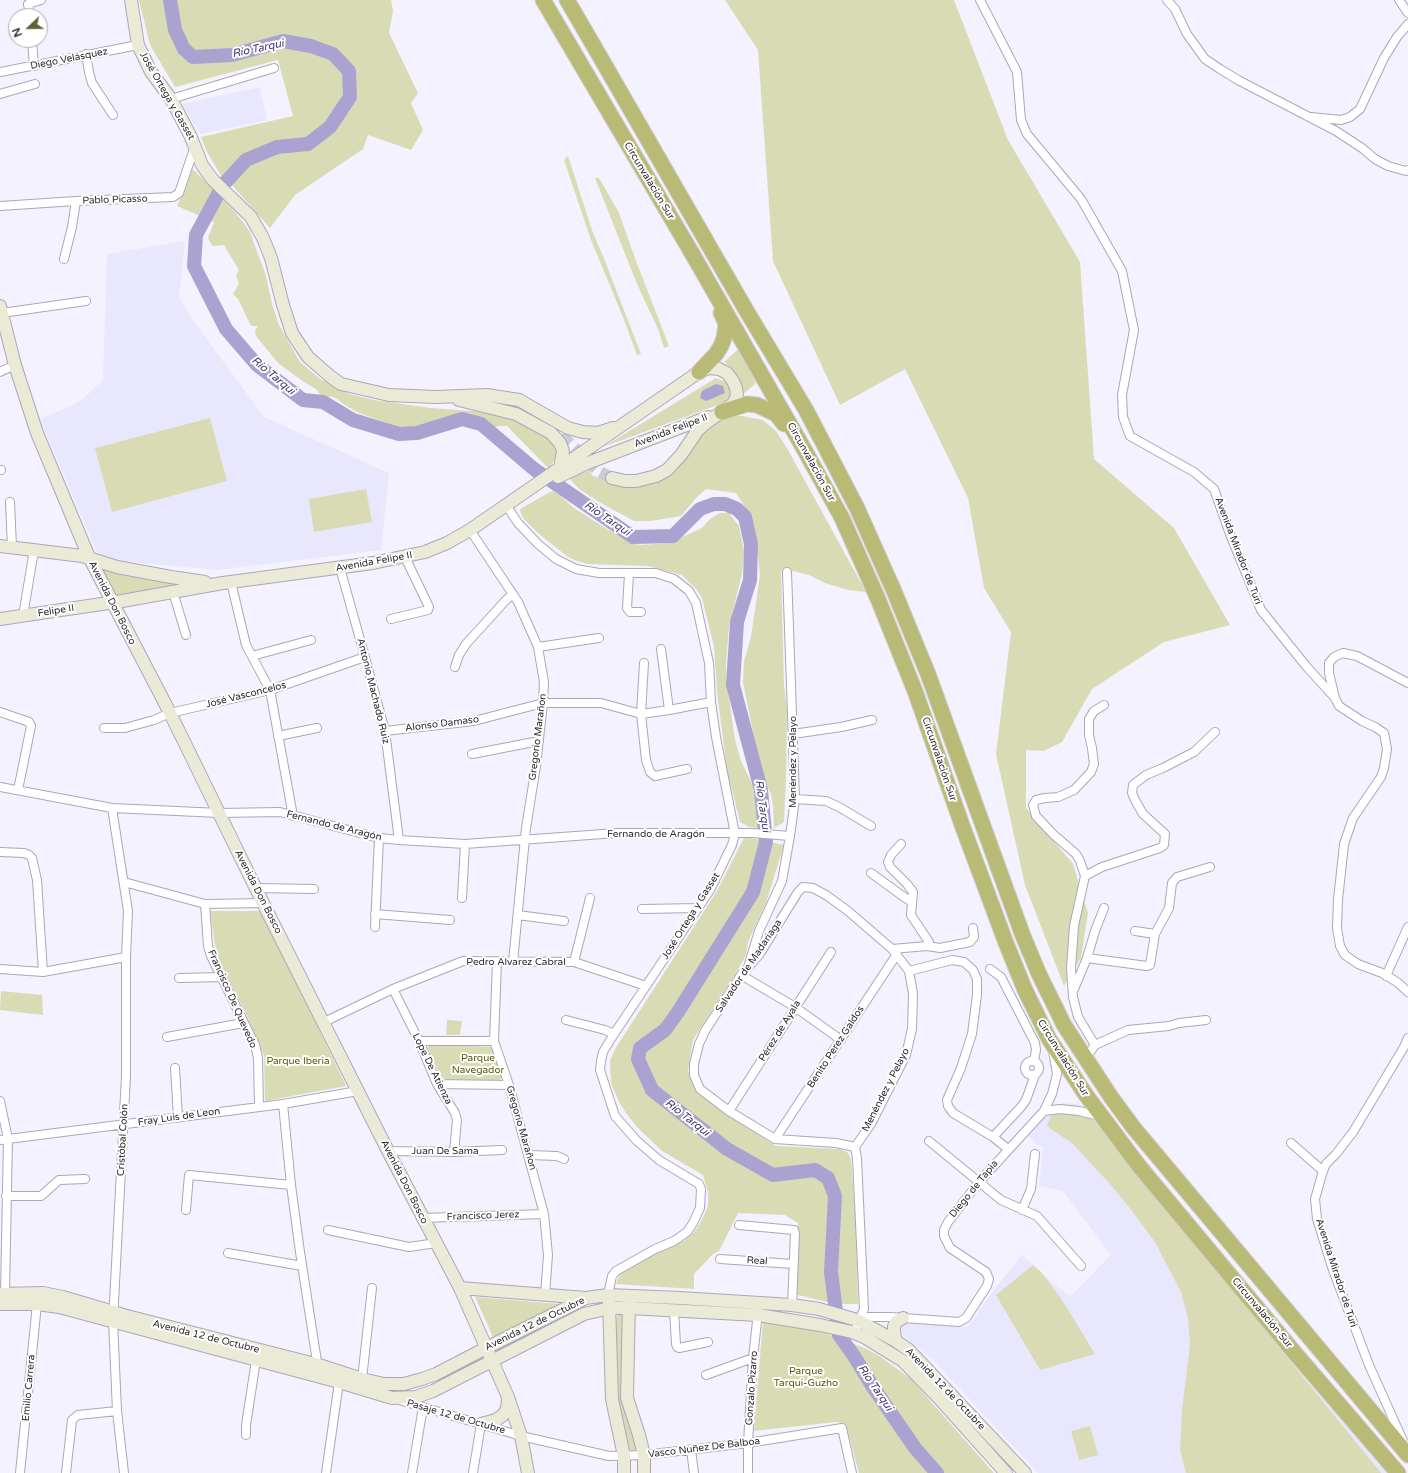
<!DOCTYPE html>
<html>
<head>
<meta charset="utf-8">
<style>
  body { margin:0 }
  #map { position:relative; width:1408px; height:1473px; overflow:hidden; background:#f3f2fe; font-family:"Varela Round",sans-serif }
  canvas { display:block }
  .north { position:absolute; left:8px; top:8px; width:40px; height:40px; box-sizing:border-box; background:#fff; border:1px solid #aaaaad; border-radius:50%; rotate:248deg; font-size:11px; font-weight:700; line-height:16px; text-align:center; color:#2b2a31 }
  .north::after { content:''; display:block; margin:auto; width:14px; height:18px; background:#61622f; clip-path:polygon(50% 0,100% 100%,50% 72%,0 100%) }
</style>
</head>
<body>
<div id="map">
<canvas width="1408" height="1473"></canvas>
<div class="north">N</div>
</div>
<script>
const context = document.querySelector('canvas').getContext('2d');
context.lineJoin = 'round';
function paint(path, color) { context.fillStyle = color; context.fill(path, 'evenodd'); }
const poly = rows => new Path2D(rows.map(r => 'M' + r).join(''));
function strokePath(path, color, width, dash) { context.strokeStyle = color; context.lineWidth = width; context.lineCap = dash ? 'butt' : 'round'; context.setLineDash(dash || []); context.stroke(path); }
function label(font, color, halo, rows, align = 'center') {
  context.font = font + ' "Varela Round",sans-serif'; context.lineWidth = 4; context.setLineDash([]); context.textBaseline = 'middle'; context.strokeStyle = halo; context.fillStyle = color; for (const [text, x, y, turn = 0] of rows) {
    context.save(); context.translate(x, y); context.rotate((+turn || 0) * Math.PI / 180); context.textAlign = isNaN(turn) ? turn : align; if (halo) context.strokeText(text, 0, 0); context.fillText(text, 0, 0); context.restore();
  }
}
paint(poly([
  [260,87,267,120,200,134,182,104],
  [185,241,179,297,192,319,264,417,389,473,381,550,216,570,110,560,98,555,40,419,71,406,85,397,103,380,107,254],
  [1066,1103,1083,1105,1090,1110,1387,1473,1038,1473,933,1360,896,1329,903,1323,968,1327,993,1291,1022,1255,1042,1273,1070,1297,1111,1255,1063,1191,1039,1186,1043,1146,1037,1145,1028,1136,1049,1109,1055,1105]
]), '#e9e7fd');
paint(poly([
  [139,0,391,0,393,11,389,33,418,93,411,103,423,130,411,150,368,135,363,149,295,195,270,228,231,184,221,176,206,150,201,137,293,116,278,60,175,87,150,45],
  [725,0,954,0,1008,140,1080,262,1094,459,1174,528,1230,625,1164,642,1092,689,1062,742,1044,751,1026,750,1026,808,1073,864,1088,913,1081,958,1064,986,1025,885,996,754,1011,632,984,588,968,498,905,369,840,405,773,261,758,50],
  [568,156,593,233,603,256,641,354,637,355,623,317,591,240,564,160],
  [193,169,231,208,243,222,250,232,266,276,272,304,279,325,300,362,320,379,349,394,374,400,431,408,485,412,512,417,539,432,554,444,558,453,549,469,507,426,498,426,484,433,452,418,425,425,401,428,359,413,345,405,334,397,321,396,316,389,304,382,278,363,256,336,255,330,258,326,251,326,238,299,233,294,239,284,236,276,239,270,224,245,212,246,208,238,214,222,177,206],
  [595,178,599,178,619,213,636,261,669,346,664,348,658,329,637,284],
  [740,348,756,383,741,396,738,378,733,369,724,362],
  [716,378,728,383,732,391,726,402,603,447],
  [726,416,742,416,763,420,776,431,788,450,866,592,848,590,825,583,809,575,793,571,787,572,781,571,784,684,787,709,786,776,784,821,783,823,774,828,773,806,771,794,761,773,743,682,744,661,751,637,760,575,757,547,750,515,736,493,706,489,696,498,681,516,651,521,634,521,599,502,579,489,569,478,589,470,593,476,609,481,643,484,700,432],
  [210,418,227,481,112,512,95,448],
  [366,489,372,522,314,532,309,499],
  [552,491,558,494,574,508,599,524,631,543,641,545,669,543,702,528,710,519,720,513,729,513,739,526,744,551,742,574,729,626,726,665,727,684,735,740,741,761,753,786,757,804,759,815,758,828,749,827,740,822,732,789,728,777,717,692,714,646,702,598,697,590,682,575,648,566,588,564,577,561,568,557,539,534,524,519,521,514,520,509],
  [100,569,199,586,114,597],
  [744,838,750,838,784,845,766,903,748,942,746,955,739,968,693,1040,688,1071,698,1092,727,1114,776,1146,839,1149,847,1152,851,1159,856,1224,858,1304,835,1304,794,1294,798,1223,785,1215,738,1213,719,1251,713,1254,694,1274,694,1289,616,1284,620,1274,637,1261,659,1250,667,1249,684,1241,694,1232,702,1220,708,1206,708,1192,703,1175,662,1151,637,1127,626,1113,619,1102,611,1083,610,1061,615,1049,717,891],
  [210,911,262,911,346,1086,265,1101,264,1056,246,1014,217,957],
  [1,991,42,995,43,1015,0,1010],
  [447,1020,462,1021,460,1035,446,1035],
  [430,1044,492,1047,502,1077,498,1082,442,1079,427,1049],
  [1065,1107,1089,1114,1381,1473,1186,1473,1180,1450,1182,1410,1190,1344,1188,1318,1181,1292,1155,1242,1129,1207,1110,1184,1072,1143,1051,1129,1047,1125,1052,1113],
  [1033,1265,1042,1273,1062,1300,1095,1354,1040,1370,996,1295],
  [475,1297,560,1304,493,1337],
  [619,1313,621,1314,623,1317,623,1405,635,1445,636,1450,634,1452,629,1448,615,1397,616,1320],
  [763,1320,820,1331,867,1349,881,1357,911,1379,994,1473,859,1473,846,1425,842,1423,836,1422,754,1431],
  [1090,1426,1098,1455,1079,1460,1071,1431]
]), '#d9dbb5');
paint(poly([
  [716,384,723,386,725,393,706,401,700,398,702,391]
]), '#aaa3d1');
strokePath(poly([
  [170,0,175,30,184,49,193,57,232,55,283,41,311,46,333,54,349,71,350,97,330,127,308,144,277,147,246,160,223,185,196,235,194,266,226,329,257,365,303,400,323,402,353,420,399,434,417,433,462,419,481,424,534,469,633,537,673,536,700,509,714,504,725,504,737,509,745,517,751,544,750,580,737,622,733,685,761,790,766,842,753,892,678,1012,665,1030,640,1048,638,1059,652,1090,727,1149,773,1175,815,1170,828,1178,835,1196,831,1272,839,1335,854,1356,873,1387,915,1448,937,1473]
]), '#aaa3d1', 14);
strokePath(poly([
  [548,423,600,472,612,478]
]), '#cbcad5', 12, [12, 6]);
const street = poly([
  [980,0,1017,72,1021,120,1027,134,1081,199,1122,271,1134,330,1122,395,1123,417,1130,436,1194,472,1214,489,1230,534,1261,610,1306,666,1335,698,1339,706,1362,721,1375,727,1384,733,1387,749,1384,768,1381,777,1353,818,1344,844,1338,900,1337,928,1340,946,1345,955,1358,964,1382,973,1397,982,1408,992],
  [1167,0,1175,9,1187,34,1205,59,1220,69,1238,80,1336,131,1362,148,1375,159,1388,166,1406,171,1408,170],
  [1399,0,1408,13],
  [30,16,28,4,41,0],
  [32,40,34,66],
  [86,54,89,72,92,83,113,115],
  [0,72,138,45],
  [0,94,35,84],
  [171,99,274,68],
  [1311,117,1341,120,1350,117,1360,109,1384,58,1397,37,1408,24],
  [0,206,76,201,173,197,179,193,195,146],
  [64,259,72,227,76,201],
  [2,313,86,301],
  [0,372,15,365],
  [0,470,1,470],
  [10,502,12,547],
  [506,505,518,523,538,544,556,559,576,569,599,573,656,573,674,579,689,591,696,603,709,663,711,702,716,737,735,834,732,845,710,890,614,1034,603,1052,601,1061,600,1070,615,1116,637,1141,659,1160,699,1184,701,1189,700,1208,693,1223,687,1232,674,1241,655,1249,616,1271,612,1276,608,1295],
  [470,530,518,602,538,647,544,682,543,703,536,766,526,828,513,962],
  [340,568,365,657,385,731,399,840],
  [629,574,627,608,630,612,641,612],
  [231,582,246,645,270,690,293,816],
  [173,592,186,635],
  [23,616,34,550],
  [391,619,428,610,429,607,405,557],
  [538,647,599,638],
  [661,649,669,710],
  [252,656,311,640],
  [644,663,641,714,646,760,650,772,655,776,687,769],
  [455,667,459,655,466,644,506,600,513,594],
  [1335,698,1329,673,1329,663,1334,657,1343,653,1357,656,1408,683],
  [0,712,29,722,31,726,18,790],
  [104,728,125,728,154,720,170,713,270,690,365,657],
  [385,731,474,721,543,703,601,703,641,714,669,710,711,702],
  [793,734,841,727,872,720],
  [278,736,317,728],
  [472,754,539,741],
  [0,787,112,808,219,813,280,812,379,838,399,840,465,844,617,833,752,833,790,836],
  [795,799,826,801,839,807,871,826],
  [112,808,128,911,126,957,126,1076,113,1321,117,1411,124,1473],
  [0,852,24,853,29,855,32,858,37,880,43,972],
  [871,873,904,897,912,902],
  [1085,876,1102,867,1160,848,1164,845,1165,834,1143,814,1135,800,1132,793,1133,785,1146,775,1163,768,1194,752,1215,732],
  [124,882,205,904,263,903],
  [256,888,314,889],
  [462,898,465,844],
  [205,904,208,946,211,956,255,1045,258,1058,259,1107],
  [642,909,698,908],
  [375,914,450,920],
  [518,915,564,921],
  [375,927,379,838],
  [1135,931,1155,934],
  [927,946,940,948,970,942,974,937,973,928],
  [892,949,927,946,929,942,911,915,913,892,907,884,890,867,888,862,891,855,901,844],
  [1087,958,1147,966,1150,965,1155,934,1169,908,1172,883,1177,877,1210,867],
  [497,962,494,1041,509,1085,544,1214,548,1255,545,1295],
  [574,962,590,898],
  [749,964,759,931,782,881,790,836,795,799,787,572],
  [0,969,43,972,126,957],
  [990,969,1001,977,1035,1043,1036,1050,1034,1061],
  [909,971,952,960,964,962,973,970,977,979,977,995,972,1034,961,1068,947,1100,948,1106,953,1113,993,1137,1008,1149],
  [741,975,795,1007,841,1040],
  [1386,976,1408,927],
  [179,978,222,977],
  [393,989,419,1041,437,1084,455,1113,457,1120,454,1152],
  [1074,989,1087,958,1095,931,1104,908],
  [566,1020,605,1030,614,1034],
  [324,1022,393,989,463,961,574,962,646,986],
  [167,1037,243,1023],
  [419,1041,494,1041],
  [1095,1045,1128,1030,1169,1026,1179,1023,1206,1020],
  [1086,1058,1095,1045,1078,1017,1073,997,1071,968,1074,926,1085,876,1080,861,1076,854,1053,834,1036,816,1033,805,1036,800,1045,798,1058,797,1074,790,1091,772,1094,764,1092,748,1089,735,1089,719,1094,711,1104,705],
  '1025 1068a7 7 0 1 1 14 0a7 7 0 1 1-14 0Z',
  [175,1068,178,1118],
  [437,1084,509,1085],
  [0,1101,8,1139,5,1294],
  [283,1104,291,1185,300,1252,318,1368],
  [729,1111,831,952],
  [1044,1111,1060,1109,1079,1111,1100,1116],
  [993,1137,1021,1107,1026,1100,1035,1075],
  [775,1139,897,954],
  [0,1140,283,1104,358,1091],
  [929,1141,1001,1200,1037,1216,1081,1266],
  [1291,1143,1323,1171],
  [855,1147,836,1143,775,1139,729,1111,700,1089,694,1075,694,1064,699,1044,705,1031,741,975,759,955,798,892,803,887,813,888,826,895,848,911,892,949,909,971,913,993,912,1029,906,1055,871,1124,855,1147,857,1158,864,1309,857,1326],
  [388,1151,454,1152,502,1150],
  [529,1155,557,1156,564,1159],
  [6,1196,41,1196,59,1180,85,1179],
  [186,1210,189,1175,291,1185],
  [1022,1210,1031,1189,1035,1154],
  [422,1218,544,1214],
  [739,1225,794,1230,795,1233,792,1305],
  [328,1230,409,1247,436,1243],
  [228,1253,302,1266],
  [720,1259,793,1264],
  [674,1310,676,1344,677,1347,679,1348,708,1342],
  [861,1317,890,1317,959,1322,966,1318,987,1286,989,1279,986,1272,950,1248,944,1236,944,1230,948,1222,979,1182,1044,1111,1052,1094,1057,1074,1053,1051],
  [706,1375,753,1358],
  [362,1379,372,1288],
  [399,1400,521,1436,609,1456,644,1455,748,1443,842,1428,852,1473],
  [246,1435,246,1425,256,1360],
  [1404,1443,1369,1365,1333,1270,1317,1219,1315,1199,1323,1171,1326,1164,1336,1154,1353,1132,1404,1047,1408,1038],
  [691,1450,694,1473],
  [20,1473,37,1304],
  [66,1473,72,1420,78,1415,117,1411],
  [326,1473,339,1382],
  [412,1473,423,1407],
  [473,1473,481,1424],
  [748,1473,748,1443,753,1358,758,1312]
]);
const secondary = poly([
  [131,0,138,45,151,72,171,99,190,135,202,165,212,179,251,217,263,238,271,258,283,305,292,333,308,357,331,377,341,384,389,395,436,397,487,395,519,400,568,428,583,432,598,433,613,428],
  [0,306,15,365,37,433,89,557,170,713,263,903,388,1151,460,1288,508,1397,521,1436,528,1473],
  [459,400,516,414,551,433,560,443,563,451,560,468],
  [558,477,585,464,708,417],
  [0,546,82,556,117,567,171,577,205,582],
  [0,619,122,601,223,583,373,563,425,552,447,543,470,530,699,372,709,368,719,369,727,373,733,381,736,388,737,396,733,404,707,422,698,430,681,455,667,470,656,476,636,481,625,481,612,478],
  [460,1288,586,1298],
  [0,1294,43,1293,63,1297,127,1316,319,1365,362,1379,384,1384,404,1384,422,1379,436,1374,486,1348,586,1298,608,1295,680,1298,792,1305,819,1309,857,1320,896,1341,909,1350,1025,1473],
  [629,1301,627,1398,639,1435,644,1455,644,1473],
  [609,1302,612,1399,624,1456,624,1473],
  [0,1304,37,1304,59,1307,339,1382,392,1398,416,1397,433,1391,584,1314,610,1308,629,1308,758,1315,820,1325,852,1332,864,1337,903,1361,938,1397,1006,1473],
  [896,1341,894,1333,894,1326,897,1321,903,1318],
  [481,1424,496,1420,503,1415,507,1409,508,1398]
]);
const highway = poly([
  [543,0,693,255,804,449,842,518,878,599,915,691,962,825,1006,943,1025,990,1049,1039,1086,1095,1139,1166,1294,1352,1398,1473],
  [567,0,595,48,746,310,806,410,857,508,894,591,928,674,1023,936,1039,974,1064,1025,1111,1097,1133,1127,1408,1455],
  [699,372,716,354,721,346,724,338,726,324,721,313],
  [722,412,747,404,757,405,776,414,784,424]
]);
strokePath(street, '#aaa7bb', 10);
strokePath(secondary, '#aaa7bb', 14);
strokePath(highway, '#d0d0d2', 17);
strokePath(street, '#fff', 8);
strokePath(secondary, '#eaead6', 12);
strokePath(highway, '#b9ba75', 15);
label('10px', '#2b2a31', '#fff', [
  ["Diego Velásquez",69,59,-11],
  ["José Ortega y Gasset",167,96,60],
  ["Circunvalación Sur",649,181,59],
  ["Pablo Picasso",115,200,-2],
  ["Avenida Felipe II",671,431,-21],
  ["Circunvalación Sur",811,462,61],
  ["Avenida Mirador de Turi",1238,551,69],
  ["Avenida Felipe II",374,562,-10],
  ["Avenida Don Bosco",112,603,63],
  ["Felipe II",56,611,-9],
  ["Antonio Machado Ruiz",373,691,76],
  ["José Vasconcelos",246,695,-14],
  ["Alonso Damaso",442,724,-7],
  ["Gregorio Marañon",538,737,-83],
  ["Circunvalación Sur",939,759,71],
  ["Menéndez y Pelayo",793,762,-90],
  ["Fernando de Aragón",334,826,14],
  ["Fernando de Aragón",656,834],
  ["Avenida Don Bosco",258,892,63],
  ["José Ortega y Gasset",691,916,-58],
  ["Pedro Alvarez Cabral",516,962],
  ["Salvador de Madariaga",749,966,-56],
  ["Francisco De Quevedo",232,999,66],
  ["Pérez de Ayala",780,1031,-58],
  ["Benito Perez Galdos",836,1047,-57],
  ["Circunvalación Sur",1063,1058,58],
  ["Lope De Atienza",432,1069,64],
  ["Menéndez y Pelayo",886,1090,-63],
  ["Fray Luis de Leon",179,1117,-8],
  ["Gregorio Marañon",521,1128,74],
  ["Cristóbal Colón",123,1140,-87],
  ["Juan De Sama",445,1151],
  ["Avenida Don Bosco",404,1182,63],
  ["Diego de Tapia",974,1189,-51],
  ["Francisco Jerez",483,1216,-2],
  ["Real",757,1261,4],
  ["Avenida Mirador de Turi",1336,1273,72],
  ["Circunvalación Sur",1262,1313,50],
  ["Avenida 12 de Octubre",535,1324,-26],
  ["Avenida 12 de Octubre",206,1337,14],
  ["Emilio Carrera",29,1388,-85],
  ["Gonzalo Pizarro",752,1388,-86],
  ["Avenida 12 de Octubre",945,1389,46],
  ["Pasaje 12 de Octubre",456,1417,16],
  ["Vasco Nuñez De Balboa",704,1448,-7]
]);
label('10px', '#595904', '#fff', [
  ["Parque",478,1058],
  ["Navegador",478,1070],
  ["Parque Iberia",298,1061],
  ["Parque",806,1371],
  ["Tarqui-Guzho",806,1383]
]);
label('italic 11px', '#42346e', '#fff', [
  ["Río Tarqui",258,49,-12],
  ["Río Tarqui",273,376,40],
  ["Río Tarqui",607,519,34],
  ["Río Tarqui",762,806,82],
  ["Río Tarqui",687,1118,38],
  ["Río Tarqui",875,1388,56]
]);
</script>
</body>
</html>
